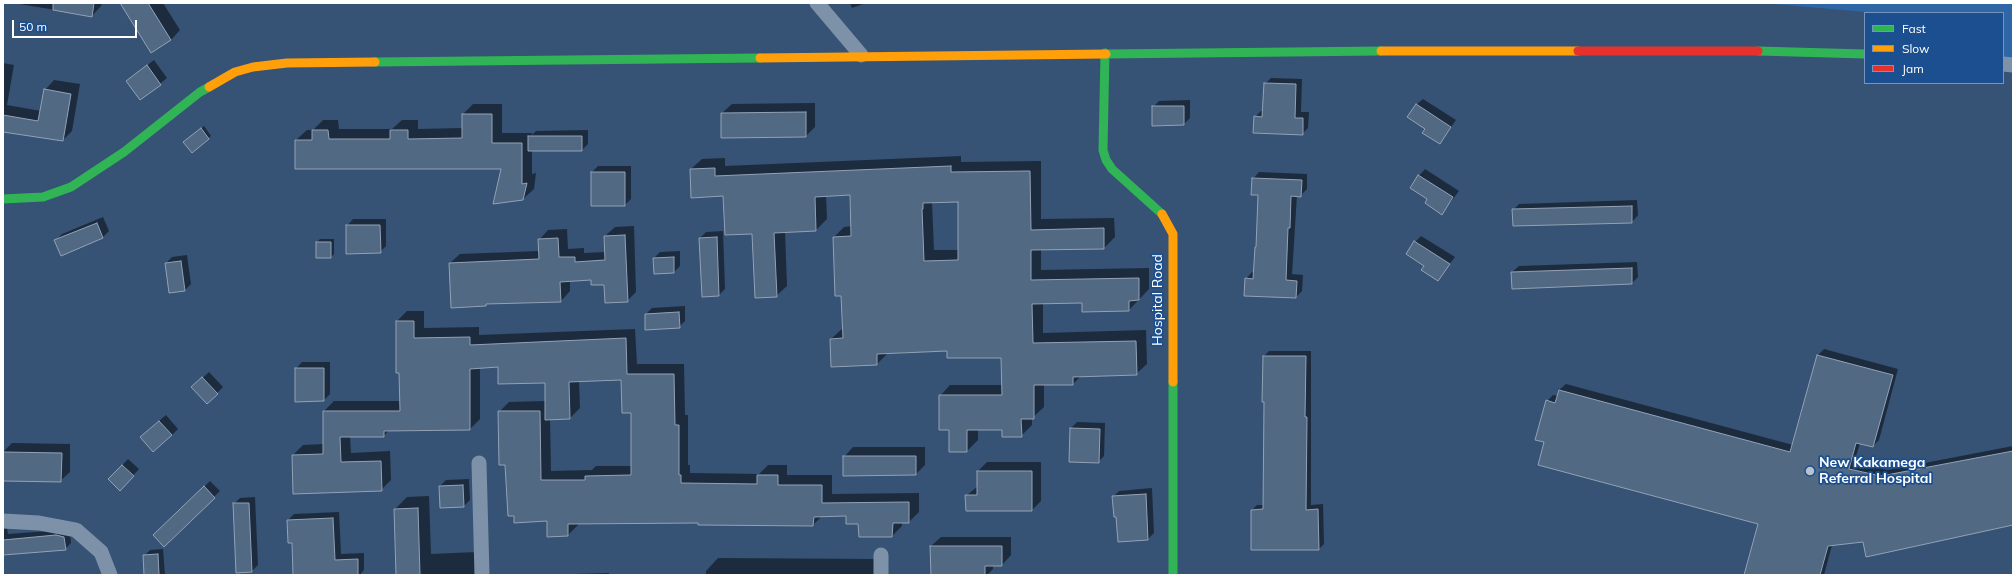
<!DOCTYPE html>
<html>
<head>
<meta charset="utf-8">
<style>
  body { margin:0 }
  #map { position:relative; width:2016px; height:578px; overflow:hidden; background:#365274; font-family:Mulish,sans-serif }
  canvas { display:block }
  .frame { position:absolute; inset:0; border:4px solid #fff; pointer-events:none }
  .legend { position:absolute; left:1864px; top:12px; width:140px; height:72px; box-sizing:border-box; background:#1b4f8f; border:1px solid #7695bc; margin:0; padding:5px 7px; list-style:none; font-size:12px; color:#fff }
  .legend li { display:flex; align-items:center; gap:8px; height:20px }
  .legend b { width:20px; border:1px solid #7695bc }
  .scale { position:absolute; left:12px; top:20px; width:125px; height:18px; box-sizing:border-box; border:2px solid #fff; border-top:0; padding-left:5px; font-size:12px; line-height:14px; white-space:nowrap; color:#fff; -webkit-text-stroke:3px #1b4f8f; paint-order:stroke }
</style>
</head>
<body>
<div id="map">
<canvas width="2016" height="578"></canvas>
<div class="frame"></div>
<ul class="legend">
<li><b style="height:5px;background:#30b455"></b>Fast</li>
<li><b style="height:5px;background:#ff9f0a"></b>Slow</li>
<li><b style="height:5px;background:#e5322d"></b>Jam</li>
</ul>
<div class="scale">50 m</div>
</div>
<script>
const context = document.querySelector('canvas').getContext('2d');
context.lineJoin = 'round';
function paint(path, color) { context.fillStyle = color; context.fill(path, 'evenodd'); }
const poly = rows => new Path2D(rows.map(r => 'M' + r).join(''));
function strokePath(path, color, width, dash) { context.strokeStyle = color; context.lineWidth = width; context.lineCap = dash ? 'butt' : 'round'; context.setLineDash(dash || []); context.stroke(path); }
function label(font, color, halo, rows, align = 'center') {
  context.font = font + ' Mulish,sans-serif'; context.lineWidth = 3.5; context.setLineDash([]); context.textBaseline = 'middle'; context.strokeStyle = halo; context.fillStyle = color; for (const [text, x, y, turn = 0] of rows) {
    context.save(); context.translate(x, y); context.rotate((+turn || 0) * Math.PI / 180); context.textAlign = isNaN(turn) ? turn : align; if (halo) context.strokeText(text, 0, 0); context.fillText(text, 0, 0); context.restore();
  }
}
paint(poly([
  [1762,3,2013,3,2013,67,2003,66,2003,13,1877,13]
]), '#2f66a5');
paint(poly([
  [13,3,102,3,101,6,92,16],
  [121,3,163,3,180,30,171,40],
  [850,3,866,3,852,8],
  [154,60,167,78,141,99,127,81],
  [3,63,14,65,7,105,41,111,45,90,54,80,80,84,72,131,63,140,3,131],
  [1271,78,1302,79,1301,112,1309,112,1308,128,1302,134,1255,117,1261,111,1264,111,1265,84],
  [1423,99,1456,120,1440,143,1426,129,1416,105],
  [1190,100,1190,118,1184,124,1153,125,1153,107,1159,101],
  [815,103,815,127,806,136,722,137,722,113,732,104],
  [473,104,502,104,502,133,532,133,532,135,536,131,588,130,588,144,582,150,532,150,532,174,536,173,534,189,523,199,502,168,296,140,307,130,313,130,323,120,338,120,339,129,392,129,402,120,418,120,418,129,463,128,463,114],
  [204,126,211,136,192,152,187,140],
  [961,156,961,162,1041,161,1041,219,1114,218,1115,237,1104,248,1041,249,1041,270,1149,268,1149,289,1129,310,1083,302,1043,302,1043,333,1146,330,1147,364,1136,374,1081,376,1073,384,1044,384,1044,407,1032,418,1032,425,1021,436,1003,429,978,429,978,440,967,451,950,451,950,429,940,396,950,385,1002,385,1002,357,948,350,887,354,877,364,831,339,843,328,842,295,834,237,844,227,852,226,850,194,826,195,827,219,816,230,785,231,787,286,776,296,753,233,724,195,691,169,702,159,725,158,725,166],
  [959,201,959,250,934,250,932,202],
  [598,166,631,166,631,199,625,205,592,172],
  [1425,169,1459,191,1442,213,1429,199,1419,176],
  [1259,172,1307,174,1307,189,1300,196,1297,195,1292,274,1303,275,1302,291,1296,297,1246,279,1252,272,1255,273,1259,194,1253,179],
  [1637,200,1638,215,1632,222,1513,210,1519,204],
  [103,217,109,231,103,237,61,254,56,240,62,234],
  [353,219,386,219,386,246,380,252,347,226],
  [634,226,636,292,627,301,605,284,592,279,570,280,570,291,561,301,488,302,485,305,450,263,460,254,539,251,539,240,548,230,567,229,568,249,584,248,584,253,606,252,605,236,615,227],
  [723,231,725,289,719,295,700,238,706,232],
  [1421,236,1455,257,1438,279,1425,265,1415,242],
  [320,239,334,239,334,254,331,257,317,242],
  [680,251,680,266,674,272,654,258,660,252],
  [187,255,191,284,185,290,170,292,166,263,172,257],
  [1637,262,1638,277,1632,283,1512,272,1519,266],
  [685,306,685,321,679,327,646,329,646,314,652,308],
  [407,311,424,311,424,328,479,327,479,335,635,329,637,364,684,364,685,415,688,415,688,465,690,465,690,473,759,474,768,465,787,465,787,475,832,475,832,494,919,493,919,512,909,522,902,522,902,526,892,536,859,523,847,515,822,516,813,525,699,522,578,523,578,525,568,535,548,519,506,464,499,412,509,402,546,401,546,382,499,366,480,367,480,419,470,429,389,430,384,436,350,436,351,453,390,451,391,480,381,490,293,455,303,445,324,444,324,411,334,401,400,401,397,321],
  [622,379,632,412,632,466,596,466,592,470,551,471,550,419,570,418,580,408,579,381],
  [1824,349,1898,369,1879,440,1873,446,1860,443,1854,463,1888,470,2013,446,2013,524,1832,545,1824,575,1745,575,1759,523,1545,442,1547,401,1553,395,1558,396,1559,390,1566,384,1793,445,1818,355],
  [1269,351,1311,351,1311,505,1323,504,1324,544,1319,549,1252,510,1257,505,1264,505,1265,401,1264,356],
  [302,362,330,362,330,394,324,400,296,369],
  [209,372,223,387,217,393,193,387],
  [166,415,178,429,172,435,147,431],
  [1077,422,1105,423,1104,456,1098,462,1071,428],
  [12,443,70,444,70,472,60,481,3,480,3,452],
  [853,447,925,447,925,465,916,474,844,457],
  [128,459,139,469,126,483,109,479],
  [987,462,1041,462,1041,501,1032,510,966,496,978,486,978,471],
  [469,479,470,500,464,506,440,486,446,480],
  [210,481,220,491,164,545,154,535],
  [1152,488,1154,533,1148,539,1117,516,1113,497,1119,491],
  [429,496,431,554,477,552,478,575,397,575,395,509,407,497],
  [255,497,258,565,252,571,234,504,240,498],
  [339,512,341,554,364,553,364,570,360,575,294,575,293,542,288,520,294,514],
  [3,528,7,528,8,534,63,530,70,531,71,543,65,549,3,555],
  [941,537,1011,537,1011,555,1002,565,993,565,993,569,987,575,932,575,931,546],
  [163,549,165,575,145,575,144,556,150,550],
  [718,558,879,559,879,575,706,575,706,571],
  [609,573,609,575,540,575]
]), '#0007');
const building = poly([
  [53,3,94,3,92,17,53,10,53,3],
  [120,3,148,3,171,40,151,53,120,3],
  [147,65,161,85,140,100,126,81,147,65],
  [1264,83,1296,84,1295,118,1303,118,1303,135,1253,133,1254,116,1262,117,1264,83],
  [44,89,71,94,63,141,3,132,3,115,38,121,44,89],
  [1416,104,1451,127,1440,144,1422,133,1425,129,1407,117,1416,104],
  [1152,106,1184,106,1184,125,1152,126,1152,106],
  [806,112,806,137,721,138,721,113,806,112],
  [462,114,492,114,492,143,522,143,522,184,527,183,523,200,493,204,501,169,295,169,295,140,312,140,312,130,328,130,329,139,390,139,390,130,408,130,408,139,462,138,462,114],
  [201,128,209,139,192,153,183,142,201,128],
  [528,136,582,136,582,151,528,151,528,136],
  [951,166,951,172,1030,171,1031,230,1104,228,1104,249,1031,250,1031,280,1139,278,1139,300,1129,301,1129,311,1082,312,1082,303,1032,304,1033,343,1136,341,1137,375,1073,377,1073,385,1034,385,1034,419,1021,419,1022,437,1002,437,1002,430,967,430,967,452,949,452,949,430,939,430,939,395,1002,395,1001,358,947,358,947,351,877,354,877,365,831,367,830,339,843,338,841,296,835,296,833,237,851,236,850,195,815,197,816,231,774,233,777,297,755,298,752,234,725,235,723,196,691,198,690,169,715,168,715,176,951,166],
  [958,202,958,260,924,261,922,209,923,209,923,203,958,202],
  [591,172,625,172,625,206,591,206,591,172],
  [1418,175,1453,197,1442,215,1425,203,1427,199,1410,188,1418,175],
  [1252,178,1302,180,1301,197,1291,196,1290,228,1288,228,1286,280,1297,281,1296,298,1244,296,1245,278,1253,279,1255,247,1256,247,1258,195,1251,195,1252,178],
  [1632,206,1632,223,1513,226,1512,209,1632,206],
  [97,223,103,238,61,256,54,240,97,223],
  [346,225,380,225,381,253,346,254,346,225],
  [625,235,628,302,605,303,604,285,591,285,591,280,560,282,561,302,486,304,486,306,451,308,449,263,539,259,538,239,558,238,559,257,575,257,575,262,605,260,604,236,625,235],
  [717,237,719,296,702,297,699,238,717,237],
  [1414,241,1450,264,1438,281,1421,270,1424,266,1406,254,1414,241],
  [316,242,331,242,331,258,316,258,316,242],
  [674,257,674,273,654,274,653,258,674,257],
  [181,261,185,291,169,293,165,263,181,261],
  [1632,268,1632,284,1512,289,1511,272,1632,268],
  [679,312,680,328,645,330,645,314,679,312],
  [396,321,414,321,414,338,470,337,470,345,626,338,627,374,674,374,675,425,679,425,679,475,681,475,681,483,757,484,757,475,778,475,778,485,822,485,822,503,909,502,909,523,893,523,892,537,859,537,858,524,846,524,846,516,814,517,813,526,698,525,698,523,568,524,568,536,547,537,547,521,514,523,514,516,508,516,505,465,499,465,498,411,540,411,541,480,585,480,585,476,631,475,631,413,622,413,621,380,569,382,570,419,545,420,545,383,498,384,498,367,470,369,470,430,384,431,384,437,340,437,341,462,381,461,382,491,293,494,292,455,323,454,323,411,400,411,399,373,396,373,396,321],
  [1817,355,1893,375,1873,447,1856,443,1849,469,1881,476,2013,451,2013,525,1866,557,1863,542,1828,546,1820,575,1744,575,1758,524,1538,465,1544,442,1535,440,1546,400,1555,403,1559,390,1790,452,1817,355],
  [1263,356,1306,356,1305,417,1307,417,1306,510,1318,509,1319,550,1251,550,1251,510,1263,509,1264,402,1262,402,1263,356],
  [295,368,324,368,324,401,295,402,295,368],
  [202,377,218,394,207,404,191,387,202,377],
  [159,421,172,435,153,452,140,437,159,421],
  [1070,428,1100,429,1099,463,1069,462,1070,428],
  [3,452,62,453,61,482,3,481,3,452],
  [843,456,916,456,916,475,843,476,843,456],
  [122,465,134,476,120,491,108,479,122,465],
  [977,471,1032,471,1032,511,966,511,965,495,977,495,977,471],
  [463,485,464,507,440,508,439,486,463,485],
  [204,486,215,498,164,547,153,535,204,486],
  [1146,494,1148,540,1118,542,1116,517,1114,517,1112,496,1146,494],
  [233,503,249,503,252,572,236,573,233,503],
  [418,508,420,575,396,575,394,509,418,508],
  [333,518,335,560,358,559,358,575,293,575,292,543,288,543,287,520,333,518],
  [56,535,64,537,66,550,3,555,3,540,56,535],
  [930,546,1002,546,1002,566,985,566,985,575,931,575,930,546],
  [158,554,159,575,144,575,143,555,158,554]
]);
paint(building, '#526984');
strokePath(building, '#92a2b6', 1);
strokePath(poly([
  [817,3,861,55],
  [2003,64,2013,65],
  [479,463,482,575],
  [3,521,39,523,76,530,101,552,110,575],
  [881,555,881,575]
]), '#7d92a8', 15);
strokePath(poly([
  [1758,51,1865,54],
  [1105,53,1103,150,1106,160,1112,169,1162,214],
  [1106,54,1381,51],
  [375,62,760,58],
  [3,199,43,197,71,187,124,152,200,92,209,87],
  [1173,382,1173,575]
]), '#30b455', 9);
strokePath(poly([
  [1381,51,1578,51],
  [760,58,1106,54],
  [209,87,235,72,253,67,287,63,375,62],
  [1162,214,1173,234,1173,382]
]), '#ff9f0a', 9);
strokePath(poly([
  [1578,51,1758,51]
]), '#e5322d', 9);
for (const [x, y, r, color] of [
  [1810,471,5,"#b9c2ce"]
]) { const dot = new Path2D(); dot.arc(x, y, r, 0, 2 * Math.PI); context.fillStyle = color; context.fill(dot); strokePath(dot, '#1b4f8f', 1.5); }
label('14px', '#fff', '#1b4f8f', [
  ["Hospital Road",1158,300,-90]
]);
label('bold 14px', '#fff', '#1b4f8f', [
  ["New Kakamega",1819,463],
  ["Referral Hospital",1819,479]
], 'left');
</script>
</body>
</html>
